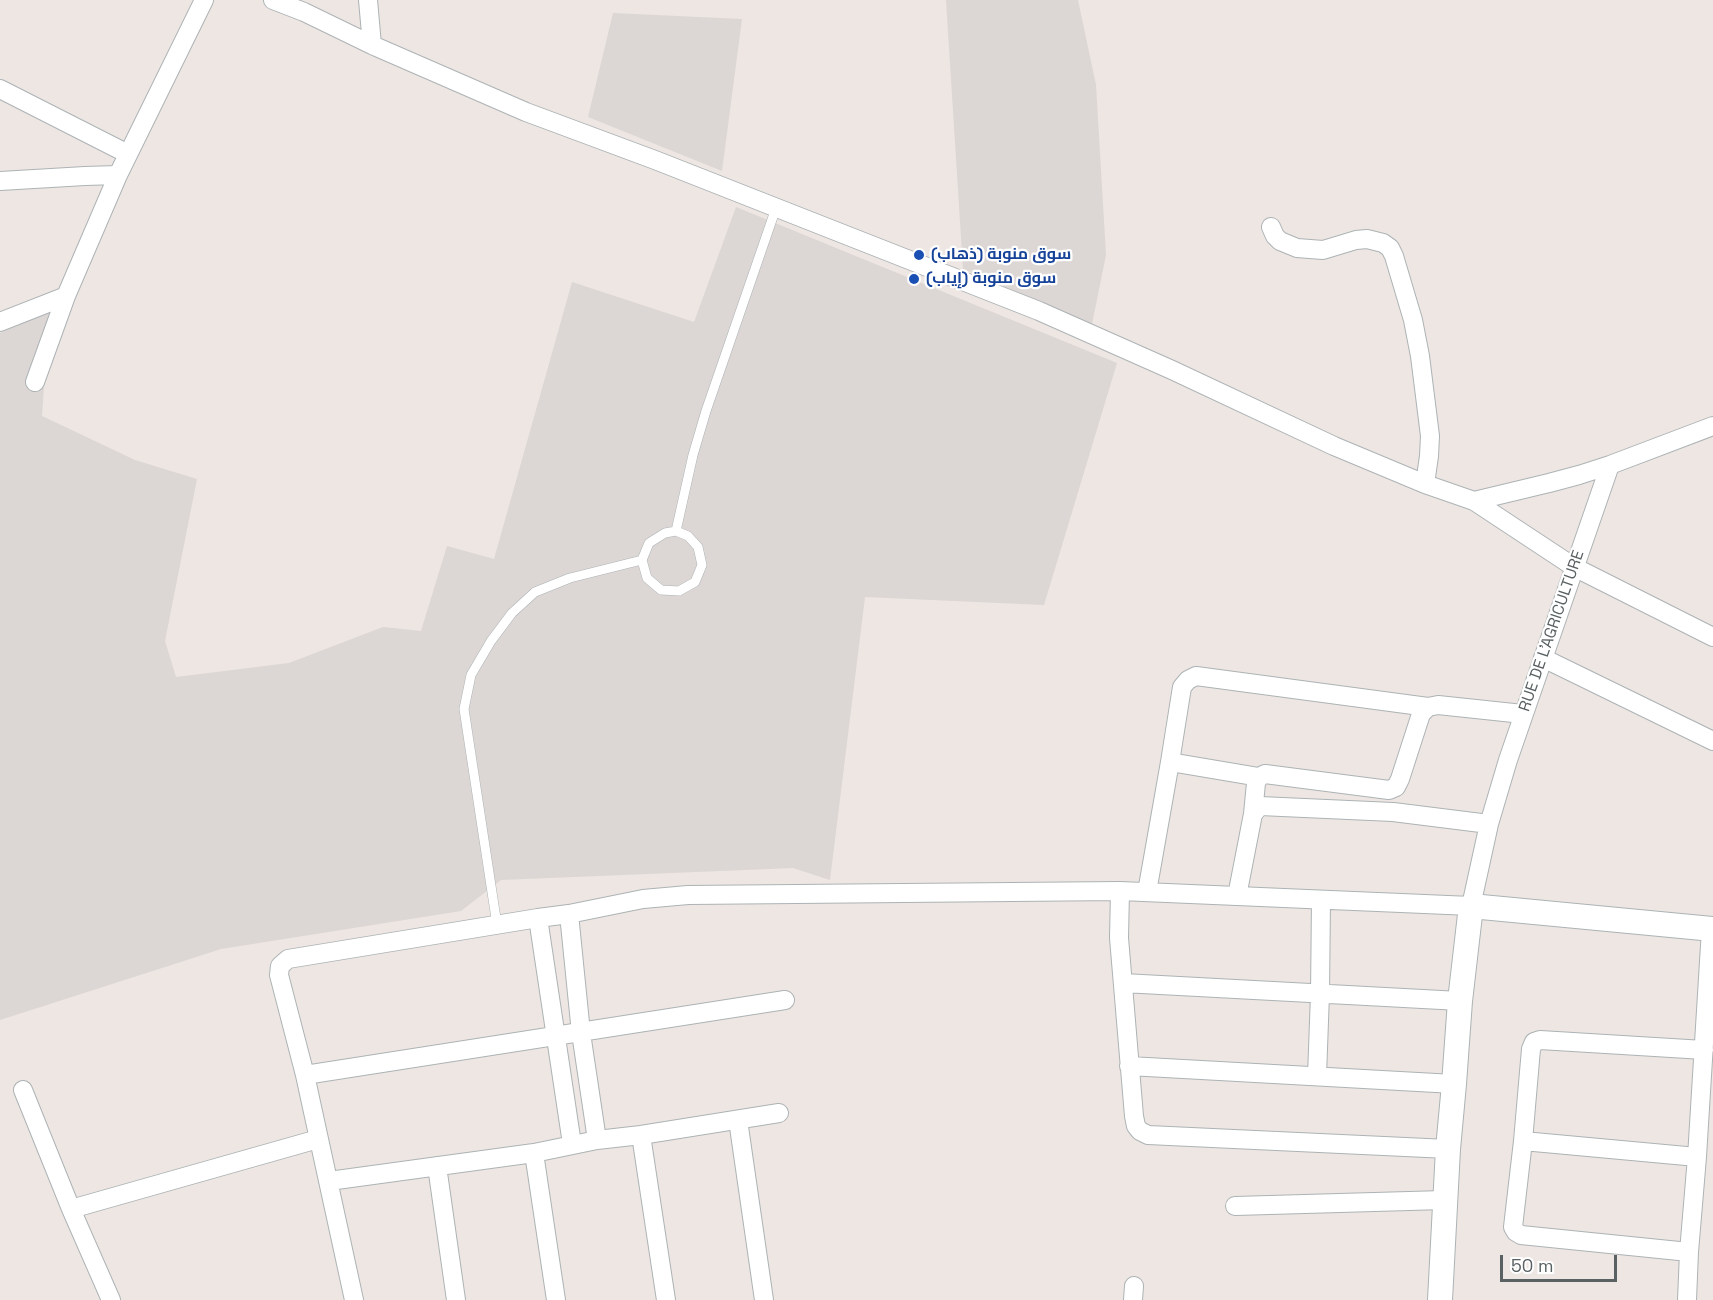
<!DOCTYPE html>
<html>
<head>
<meta charset="utf-8">
<style>
  body { margin:0 }
  #map { position:relative; width:1713px; height:1300px; overflow:hidden; background:#ede6e2; font-family:"Space Grotesk",sans-serif }
  canvas { display:block }
  .scale { position:absolute; left:1500px; top:1255px; width:117px; height:27px; box-sizing:border-box; border:3px solid #5a6163; border-top:0; padding-left:8px; font-size:18px; line-height:21px; white-space:nowrap; color:#5a6163; -webkit-text-stroke:4px #fff; paint-order:stroke }
</style>
</head>
<body>
<div id="map">
<canvas width="1713" height="1300"></canvas>
<div class="scale">50 m</div>
</div>
<script>
const context = document.querySelector('canvas').getContext('2d');
context.lineJoin = 'round';
function paint(path, color) { context.fillStyle = color; context.fill(path, 'evenodd'); }
const poly = rows => new Path2D(rows.map(r => 'M' + r).join(''));
function strokePath(path, color, width, dash) { context.strokeStyle = color; context.lineWidth = width; context.lineCap = dash ? 'butt' : 'round'; context.setLineDash(dash || []); context.stroke(path); }
function label(font, color, halo, rows, align = 'center') {
  context.font = font + ' "Space Grotesk",Cairo,sans-serif'; context.lineWidth = 4.5; context.setLineDash([]); context.textBaseline = 'middle'; context.strokeStyle = halo; context.fillStyle = color; for (const [text, x, y, turn = 0] of rows) {
    context.save(); context.translate(x, y); context.rotate((+turn || 0) * Math.PI / 180); context.textAlign = isNaN(turn) ? turn : align; if (halo) context.strokeText(text, 0, 0); context.fillText(text, 0, 0); context.restore();
  }
}
paint(poly([
  [946,0,1078,0,1096,85,1106,255,1092,324,963,269],
  [613,13,742,19,722,171,588,117],
  [736,207,1117,363,1044,605,865,597,830,880,793,868,501,880,461,911,221,949,0,1020,0,333,49,311,42,416,135,460,197,479,165,641,176,677,289,663,383,627,421,631,447,546,494,559,572,282,694,322]
]), '#dcd6d4');
const lane = poly([
  [676,531,693,455,706,411,776,208],
  [676,531,688,536,698,547,702,565,695,582,679,591,661,590,647,578,642,560,649,543,665,533,676,531],
  [497,925,464,709,471,675,491,641,512,613,535,592,570,578,642,560]
]);
const street = poly([
  [273,0,304,12,372,45,526,112,655,160,1039,311,1172,370,1334,446,1425,484,1474,501,1549,483,1579,475,1610,465,1713,426],
  [368,0,372,45],
  [0,89,128,154],
  [0,181,85,176,118,175],
  [1271,227,1275,236,1280,241,1297,248,1323,250,1356,240,1367,239,1383,243,1390,248,1394,256,1413,320,1420,356,1430,436,1429,456,1425,484],
  [0,322,66,296],
  [35,382,66,296,118,175,204,0],
  [1474,501,1574,567,1713,637],
  [1543,658,1713,741],
  [1170,762,1182,687,1188,680,1196,676,1428,707],
  [1253,814,1256,783,1259,777,1265,774,1389,790,1396,787,1400,779,1421,714,1428,707,1438,705,1523,714],
  [1120,891,1119,938,1134,1116,1136,1126,1140,1131,1148,1135,1448,1149],
  [1147,892,1170,762,1259,777],
  [1237,896,1253,814,1260,806,1393,812,1489,824],
  [569,914,581,1033,597,1140],
  [538,918,572,1144],
  [1123,983,1460,1001],
  [1129,1066,1454,1084],
  [305,1075,785,1000],
  [1317,1076,1320,994,1321,900],
  [23,1090,71,1209,111,1300],
  [738,1120,764,1300],
  [641,1135,666,1300],
  [1523,1141,1697,1157],
  [534,1153,556,1300],
  [437,1166,456,1300],
  [329,1181,534,1153,597,1140,641,1135,779,1113],
  [1235,1206,1444,1200],
  [71,1209,318,1139],
  [1689,1252,1521,1235,1516,1232,1513,1227,1523,1141,1531,1049,1534,1042,1540,1040,1704,1050],
  [354,1300,305,1075,279,975,280,966,288,959,538,918,569,914,643,899,688,895,1120,891,1471,906,1489,824,1508,760,1610,465],
  [1133,1300,1134,1286],
  [1687,1300,1689,1252,1697,1157,1711,929]
]);
const secondary = poly([
  [1440,1300,1448,1149,1454,1084,1460,1001,1471,906,1713,929]
]);
strokePath(lane, '#adb3b5', 10);
strokePath(street, '#adb3b5', 20);
strokePath(secondary, '#acb3b5', 26);
strokePath(lane, '#fff', 9);
strokePath(street, '#fff', 18);
strokePath(secondary, '#fff', 24);
for (const [x, y, r, color] of [
  [919,255,6,"#1a4fb4"],
  [914,279,6,"#1a4fb4"]
]) { const dot = new Path2D(); dot.arc(x, y, r, 0, 2 * Math.PI); context.fillStyle = color; context.fill(dot); strokePath(dot, '#fff', 2); }
label('bold 16px', '#164399', '#fff', [
  ["سوق منوبة (ذهاب)",931,255],
  ["سوق منوبة (إياب)",926,279]
], 'left');
label('16px', '#5a6163', '#fff', [
  ["RUE DE L'AGRICULTURE",1552,631,-71]
]);
</script>
</body>
</html>
